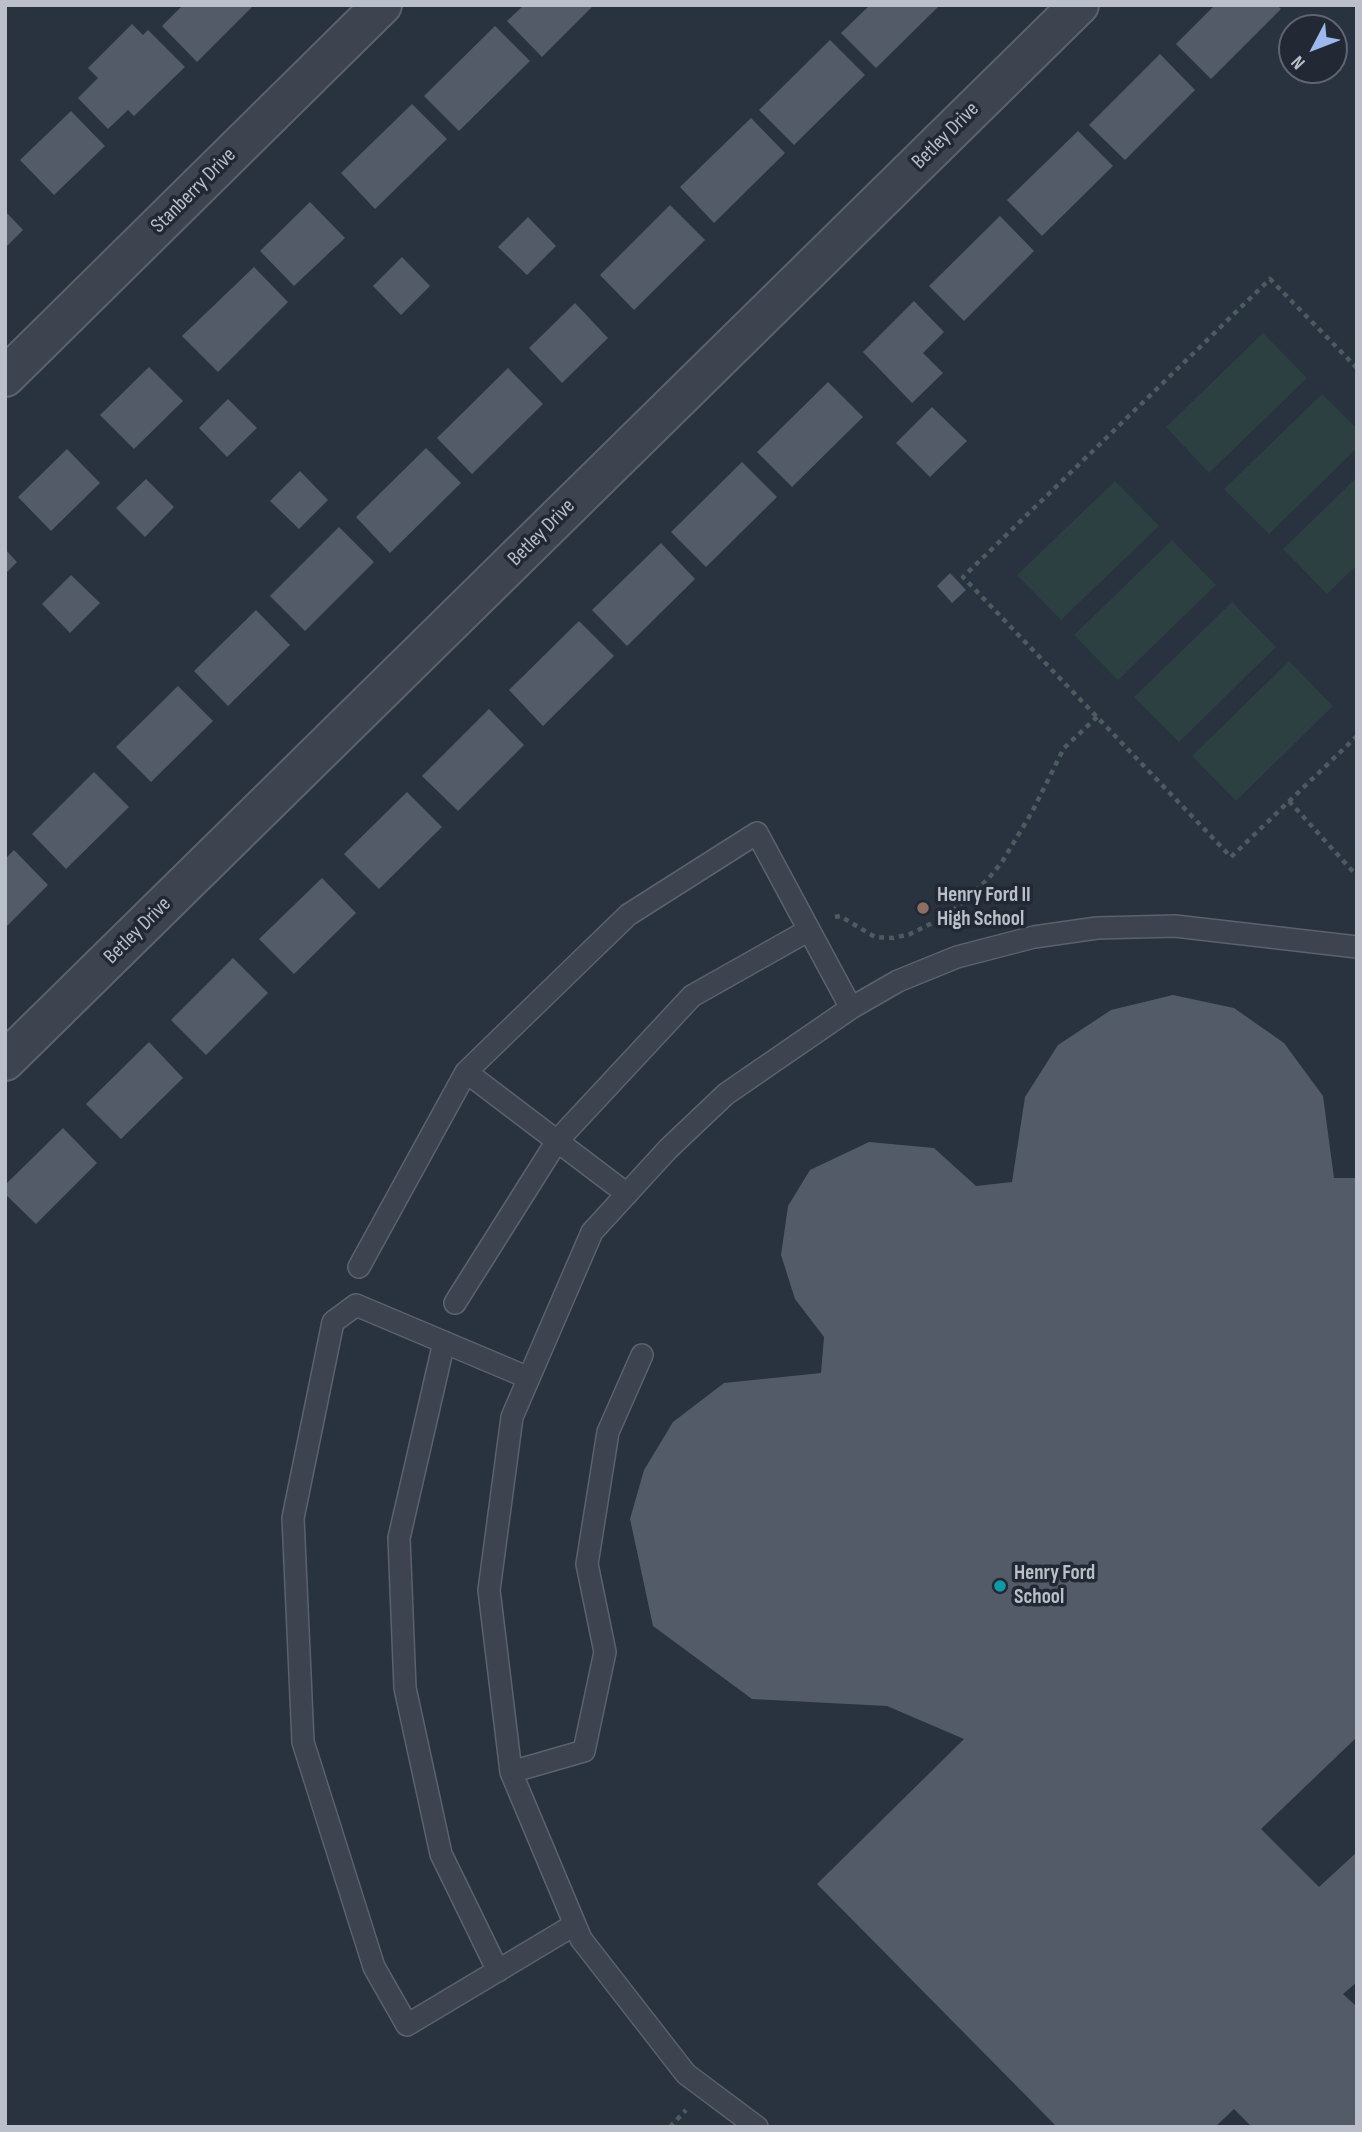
<!DOCTYPE html>
<html>
<head>
<meta charset="utf-8">
<style>
  body { margin:0 }
  #map { position:relative; width:1362px; height:2132px; overflow:hidden; background:#29323f; font-family:"Sofia Sans Condensed",sans-serif }
  canvas { display:block }
  .frame { position:absolute; inset:0; border:7px solid #babfc9; pointer-events:none }
  .north { position:absolute; left:1278px; top:14px; width:70px; height:70px; box-sizing:border-box; background:#222934; border:2px solid #5f6570; border-radius:50%; rotate:228deg; font-size:19px; font-weight:700; line-height:28px; text-align:center; color:#babfc9 }
  .north::after { content:''; display:block; margin:auto; width:24px; height:32px; background:#9bb9ed; clip-path:polygon(50% 0,100% 100%,50% 72%,0 100%) }
</style>
</head>
<body>
<div id="map">
<canvas width="1362" height="2132"></canvas>
<div class="frame"></div>
<div class="north">N</div>
</div>
<script>
const context = document.querySelector('canvas').getContext('2d');
context.lineJoin = 'round';
function paint(path, color) { context.fillStyle = color; context.fill(path, 'evenodd'); }
const poly = rows => new Path2D(rows.map(r => 'M' + r).join(''));
function strokePath(path, color, width, dash) { context.strokeStyle = color; context.lineWidth = width; context.lineCap = dash ? 'butt' : 'round'; context.setLineDash(dash || []); context.stroke(path); }
function label(font, color, halo, rows, align = 'center') {
  context.font = font + ' "Sofia Sans Condensed",sans-serif'; context.lineWidth = 7; context.setLineDash([]); context.textBaseline = 'middle'; context.strokeStyle = halo; context.fillStyle = color; for (const [text, x, y, turn = 0] of rows) {
    context.save(); context.translate(x, y); context.rotate((+turn || 0) * Math.PI / 180); context.textAlign = isNaN(turn) ? turn : align; if (halo) context.strokeText(text, 0, 0); context.fillText(text, 0, 0); context.restore();
  }
}
paint(poly([
  [1263,333,1307,378,1209,473,1166,427],
  [1322,394,1357,429,1357,448,1269,534,1224,489],
  [1357,477,1357,565,1327,594,1283,549],
  [1115,481,1159,526,1061,620,1017,575],
  [1172,540,1216,585,1118,680,1074,635],
  [1232,602,1276,647,1179,742,1134,697],
  [1289,661,1333,706,1236,801,1192,756]
]), '#2c3f41');
paint(poly([
  [183,5,254,5,197,62,162,26],
  [524,5,594,5,542,57,507,21],
  [870,5,940,5,876,68,841,33],
  [1215,5,1277,5,1281,9,1211,79,1176,44],
  [132,24,143,35,148,30,185,67,134,116,128,110,108,129,78,98,98,78,88,68],
  [495,26,530,61,459,131,424,96],
  [830,40,865,75,794,145,759,110],
  [1160,54,1195,90,1125,160,1089,125],
  [412,104,447,139,375,209,341,173],
  [71,111,105,146,54,195,20,160],
  [751,118,785,153,714,223,680,187],
  [1078,131,1113,166,1042,236,1007,200],
  [310,202,345,238,294,286,260,251],
  [670,205,705,240,634,310,600,275],
  [5,211,23,230,5,248],
  [1000,216,1034,251,964,321,929,286],
  [528,217,556,246,527,275,498,247],
  [402,257,430,286,401,315,373,286],
  [254,267,288,302,218,372,182,336],
  [914,301,944,332,923,353,943,373,912,403,863,352],
  [575,303,608,338,562,383,529,348],
  [149,367,183,401,134,449,100,415],
  [508,368,543,404,472,474,437,438],
  [828,382,863,417,792,487,757,452],
  [228,399,257,428,227,457,199,428],
  [932,407,967,441,930,477,896,443],
  [426,448,461,483,390,553,356,517],
  [67,449,100,483,51,531,18,497],
  [742,462,777,497,706,567,671,532],
  [300,471,328,500,299,529,270,501],
  [146,479,174,507,145,537,116,508],
  [339,527,374,562,305,631,270,596],
  [661,543,695,579,627,646,592,610],
  [5,549,17,562,5,574],
  [950,573,966,590,952,603,937,586],
  [71,575,100,603,70,633,42,604],
  [256,610,290,645,228,706,194,671],
  [579,621,614,656,543,726,509,690],
  [178,686,213,721,151,782,116,747],
  [489,709,524,745,458,811,422,776],
  [94,772,129,807,66,869,32,834],
  [407,792,442,827,379,889,344,854],
  [14,850,48,885,5,928,5,859],
  [322,878,356,913,294,974,259,939],
  [233,958,268,993,206,1055,171,1020],
  [1173,995,1234,1008,1284,1043,1323,1096,1334,1178,1357,1178,1357,1737,1261,1829,1319,1887,1357,1852,1357,1982,1343,1994,1357,2007,1357,2127,1252,2127,1234,2109,1215,2127,1057,2127,817,1884,964,1739,887,1706,752,1699,653,1626,630,1519,644,1470,673,1422,724,1383,821,1373,824,1337,795,1299,781,1255,788,1206,810,1170,869,1142,934,1148,976,1186,1012,1182,1025,1097,1058,1045,1111,1010],
  [149,1042,183,1078,121,1139,86,1104],
  [63,1128,97,1163,36,1224,5,1194,5,1185]
]), '#535b69');
const service = poly([
  [466,1072,628,915,757,833,851,1008],
  [359,1267,466,1072,557,1141,692,996,809,930],
  [455,1303,557,1141,627,1194],
  [444,1342,399,1538,405,1688,441,1854,498,1971],
  [529,1378,356,1305,333,1322,293,1518,303,1742,374,1967,407,2025,574,1925],
  [511,1772,584,1751,605,1652,587,1564,608,1432,642,1355],
  [757,2127,686,2074,581,1939,511,1772,489,1590,512,1417,592,1232,668,1149,726,1094,851,1008,898,981,957,957,1034,937,1097,928,1175,926,1357,947]
]);
const minor = poly([
  [5,377,382,5],
  [5,1061,1079,5]
]);
strokePath(service, '#5b626c', 24);
strokePath(minor, '#5b626c', 42);
strokePath(poly([
  [1357,368,1270,279,963,577,1231,857,1357,736],
  [1289,801,1357,876],
  [835,917,840,916,875,937,893,938,910,934,948,915,988,879,1002,862,1032,812,1064,748,1097,717],
  [670,2127,686,2110]
]), '#4b5c5f', 4.5, [5, 5]);
strokePath(service, '#3d444f', 21);
strokePath(minor, '#3d444f', 38);
for (const [x, y, r, color] of [
  [923,908,7,"#8d6e63"],
  [1000,1586,7,"#0f9aa8"]
]) { const dot = new Path2D(); dot.arc(x, y, r, 0, 2 * Math.PI); context.fillStyle = color; context.fill(dot); strokePath(dot, '#222934', 2.5); }
label('21px', '#babfc9', '#222934', [
  ["Betley Drive",946,136,-45],
  ["Stanberry Drive",194,191,-45],
  ["Betley Drive",542,533,-45],
  ["Betley Drive",138,931,-45]
]);
label('bold 21px', '#babfc9', '#222934', [
  ["Henry Ford II",937,896],
  ["High School",937,920],
  ["Henry Ford",1014,1574],
  ["School",1014,1598]
], 'left');
</script>
</body>
</html>
